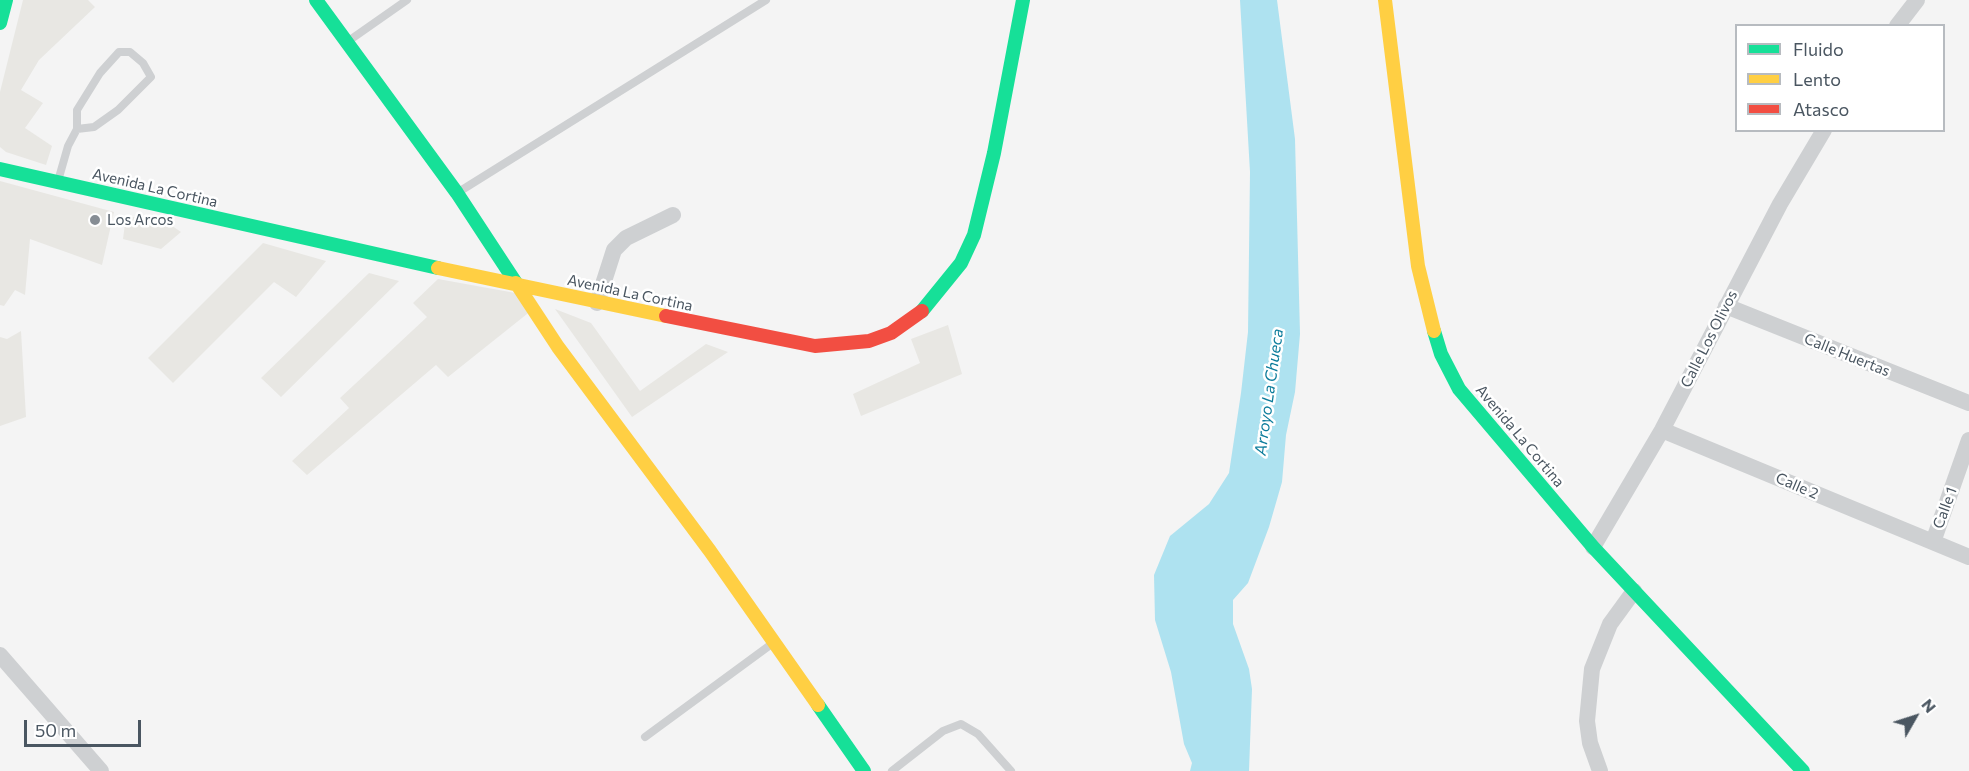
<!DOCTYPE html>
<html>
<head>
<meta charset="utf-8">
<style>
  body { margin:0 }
  #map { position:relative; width:1969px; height:771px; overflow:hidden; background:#f4f4f4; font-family:Commissioner,sans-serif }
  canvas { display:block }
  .legend { position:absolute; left:1735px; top:24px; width:210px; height:108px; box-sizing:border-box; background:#fff; border:2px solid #b7bbc0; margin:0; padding:8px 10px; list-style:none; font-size:18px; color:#4a5661 }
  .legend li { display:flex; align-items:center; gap:12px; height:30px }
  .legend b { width:30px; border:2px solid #b7bbc0 }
  .north { position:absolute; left:1885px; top:687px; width:60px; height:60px; -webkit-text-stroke:4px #fff; paint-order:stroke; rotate:51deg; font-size:16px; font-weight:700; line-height:24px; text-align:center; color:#4a5661 }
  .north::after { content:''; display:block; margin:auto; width:21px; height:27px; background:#4a5661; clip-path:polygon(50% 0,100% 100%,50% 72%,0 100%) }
  .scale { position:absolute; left:24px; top:720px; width:117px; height:27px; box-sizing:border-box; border:3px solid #4a5661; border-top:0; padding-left:8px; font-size:18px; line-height:21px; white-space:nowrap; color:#4a5661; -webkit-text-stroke:4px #fff; paint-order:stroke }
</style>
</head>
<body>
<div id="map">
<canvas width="1969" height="771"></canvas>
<ul class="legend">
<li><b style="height:8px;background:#16e098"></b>Fluido</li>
<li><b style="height:8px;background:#ffcf43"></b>Lento</li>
<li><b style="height:8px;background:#f24e42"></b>Atasco</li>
</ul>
<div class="north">N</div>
<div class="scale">50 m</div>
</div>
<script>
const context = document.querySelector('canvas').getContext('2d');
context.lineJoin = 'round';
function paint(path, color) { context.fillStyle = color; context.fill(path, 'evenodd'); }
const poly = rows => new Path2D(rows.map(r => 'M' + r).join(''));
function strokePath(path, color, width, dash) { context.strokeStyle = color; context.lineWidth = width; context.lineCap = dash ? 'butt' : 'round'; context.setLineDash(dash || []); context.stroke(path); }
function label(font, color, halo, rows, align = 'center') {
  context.font = font + ' Commissioner,sans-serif'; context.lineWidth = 5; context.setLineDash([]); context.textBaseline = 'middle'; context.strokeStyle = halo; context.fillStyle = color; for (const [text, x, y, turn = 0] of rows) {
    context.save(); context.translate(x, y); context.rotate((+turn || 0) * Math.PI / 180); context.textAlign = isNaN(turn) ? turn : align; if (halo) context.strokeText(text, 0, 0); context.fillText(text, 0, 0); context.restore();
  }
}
paint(poly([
  [23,0,88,0,95,7,39,60,21,90,43,103,25,128,52,146,46,165,6,152,0,147,0,92],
  [0,181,114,212,102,265,30,239,25,295,15,290,4,306,0,305],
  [126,216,165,221,181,232,161,249,123,239],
  [263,243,326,261,296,297,274,282,173,383,148,358],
  [369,273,399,281,281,397,261,378],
  [438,279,521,294,532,310,448,377,436,365,307,475,292,461,349,408,340,398,427,317,413,303],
  [555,309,591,323,640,391,706,344,728,352,632,417],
  [948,325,962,374,861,416,853,394,920,363,911,339],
  [21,331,26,417,0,426,0,337,7,339]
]), '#e8e7e3');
paint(poly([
  [1240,0,1277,0,1295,139,1300,334,1295,392,1286,435,1282,482,1269,527,1248,583,1233,600,1233,624,1249,669,1252,689,1249,771,1190,771,1192,763,1184,744,1171,672,1155,620,1154,575,1170,536,1209,504,1229,473,1241,393,1248,332,1250,172]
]), '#aee2f0');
strokePath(poly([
  [347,42,407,0],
  [58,181,68,146,77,129,77,110,100,73,119,52,130,52,143,63,151,77,118,110,94,127,77,129],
  [457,193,766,0],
  [645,737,773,643],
  [892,771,943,731,961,724,978,734,1011,771]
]), '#ced0d2', 8);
strokePath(poly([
  [1897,26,1917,0],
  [597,303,614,250,626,238,673,215],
  [1726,306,1969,403],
  [1662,430,1969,557],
  [1933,542,1969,440],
  [1593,547,1662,430,1780,204,1824,130],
  [0,655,101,771],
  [1600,771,1590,743,1587,721,1592,669,1610,624,1634,591]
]), '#ced0d2', 16);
strokePath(poly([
  [316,0,457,193,516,283],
  [0,23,6,0],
  [0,169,438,268],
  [922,311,961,263,974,235,994,153,1023,0],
  [1434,331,1441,354,1459,389,1593,547,1803,771],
  [818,705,864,771]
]), '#16e098', 14);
strokePath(poly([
  [1385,0,1418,266,1434,331],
  [438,268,666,316],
  [516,283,558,347,710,551,818,705]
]), '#ffcf43', 14);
strokePath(poly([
  [666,316,815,346,869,341,891,333,922,311]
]), '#f24e42', 14);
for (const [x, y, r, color] of [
  [95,220,6,"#868d94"]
]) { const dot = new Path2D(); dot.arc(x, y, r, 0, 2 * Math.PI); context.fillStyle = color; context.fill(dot); strokePath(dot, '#fff', 2); }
label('15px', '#4a5661', '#fff', [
  ["Avenida La Cortina",155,188,13],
  ["Avenida La Cortina",630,293,12],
  ["Calle Los Olivos",1709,339,-63],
  ["Calle Huertas",1847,355,22],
  ["Avenida La Cortina",1520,436,50],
  ["Calle 2",1797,486,23],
  ["Calle 1",1945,508,-70]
]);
label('15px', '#4a5661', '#fff', [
  ["Los Arcos",107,220]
], 'left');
label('italic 16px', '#0c7c9b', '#fff', [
  ["Arroyo La Chueca",1269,392,-82]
]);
</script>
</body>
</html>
